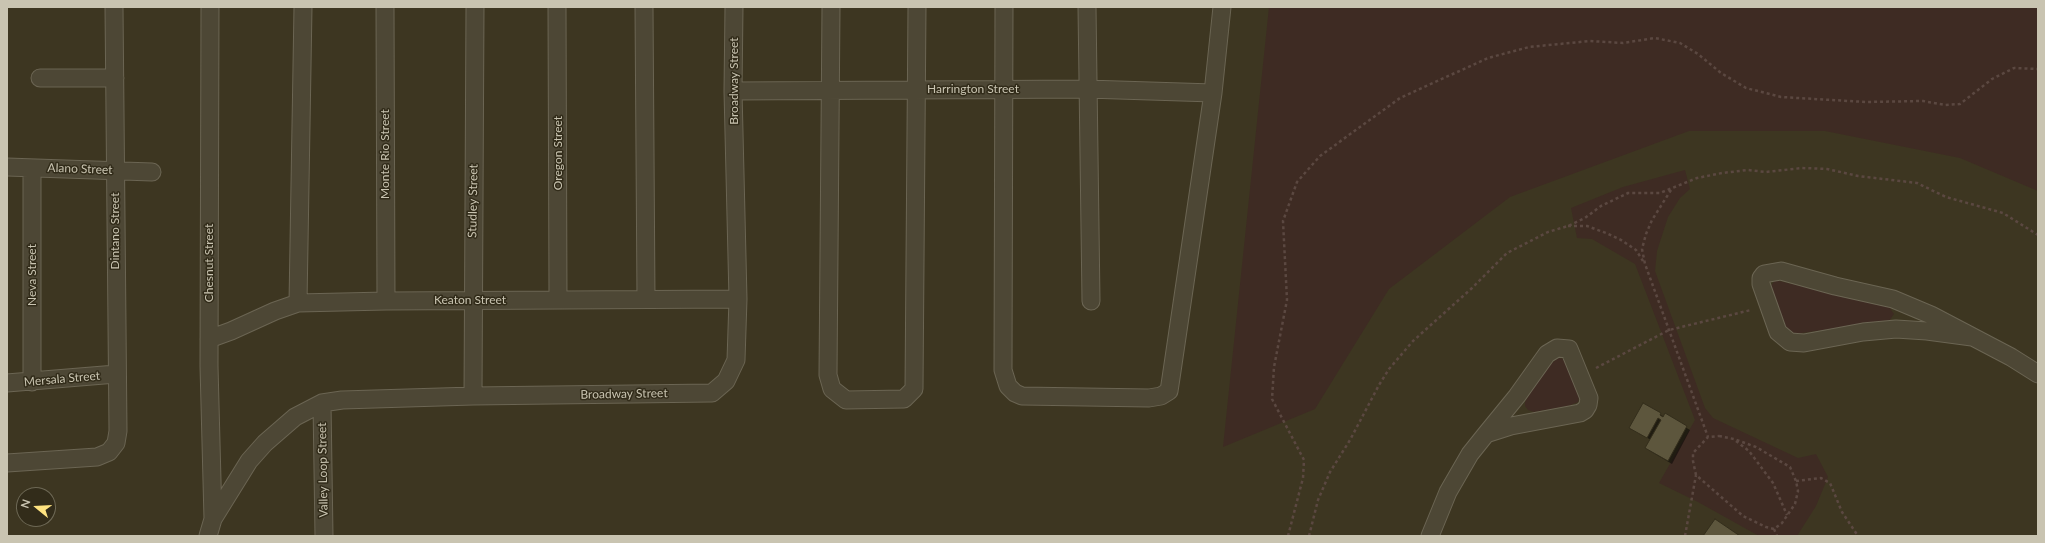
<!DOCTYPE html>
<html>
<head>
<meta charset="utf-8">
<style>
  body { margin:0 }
  #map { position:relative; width:2045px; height:543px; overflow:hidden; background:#3d3621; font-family:Lato,sans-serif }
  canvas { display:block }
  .frame { position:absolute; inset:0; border:8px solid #c9c4b1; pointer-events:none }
  .north { position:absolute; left:16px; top:487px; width:40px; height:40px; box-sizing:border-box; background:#322c1a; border:1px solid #6e6956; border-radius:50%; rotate:288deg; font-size:11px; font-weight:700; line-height:16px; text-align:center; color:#c9c4b1 }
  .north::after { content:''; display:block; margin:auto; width:14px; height:18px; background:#fee380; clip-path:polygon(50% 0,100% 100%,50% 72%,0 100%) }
</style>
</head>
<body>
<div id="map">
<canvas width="2045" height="543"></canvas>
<div class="frame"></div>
<div class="north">N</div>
</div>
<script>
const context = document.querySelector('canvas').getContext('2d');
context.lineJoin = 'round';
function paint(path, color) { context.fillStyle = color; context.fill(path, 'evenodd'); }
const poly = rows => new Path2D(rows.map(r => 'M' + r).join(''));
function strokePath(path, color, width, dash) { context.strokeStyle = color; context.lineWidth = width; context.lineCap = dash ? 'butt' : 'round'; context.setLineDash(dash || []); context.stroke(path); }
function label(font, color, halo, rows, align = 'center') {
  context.font = font + ' Lato,sans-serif'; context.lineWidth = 3; context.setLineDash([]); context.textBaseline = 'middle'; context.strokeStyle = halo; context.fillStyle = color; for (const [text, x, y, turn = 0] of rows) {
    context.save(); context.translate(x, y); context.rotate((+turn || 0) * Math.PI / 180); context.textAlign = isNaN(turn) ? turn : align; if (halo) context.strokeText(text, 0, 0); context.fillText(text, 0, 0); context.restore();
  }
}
paint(poly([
  [1269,7,2038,7,2038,191,1960,158,1825,131,1689,131,1510,197,1389,289,1315,409,1223,447],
  [1685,170,1690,189,1680,198,1668,217,1657,251,1655,271,1705,408,1713,418,1798,458,1816,454,1828,477,1816,506,1797,536,1759,536,1698,502,1659,483,1695,420,1635,264,1592,239,1577,238,1571,208,1623,187],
  [1775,280,1889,307,1894,314,1889,321,1794,334,1785,328,1771,286],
  [1558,358,1564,359,1567,363,1579,397,1578,402,1568,406,1534,412,1528,410,1525,406,1525,402,1547,367]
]), '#3e2b23');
paint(poly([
  [1660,414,1664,417,1665,415,1690,430,1672,464,1650,451,1646,448,1651,440,1630,428]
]), '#0007');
const building = poly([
  [1643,403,1661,413,1660,415,1663,417,1665,413,1687,426,1668,461,1645,448,1661,420,1658,418,1647,438,1629,428,1643,403],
  [1715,519,1740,536,1703,536,1715,519]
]);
paint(building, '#5d563d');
strokePath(building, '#342e1c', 1);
const street = poly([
  [210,7,209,366,213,519],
  [385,7,386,301],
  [557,7,558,300],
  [644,7,646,299],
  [831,7,828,375,832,389,846,400,904,399,914,389,917,7],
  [1004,7,1003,370,1008,386,1015,393,1022,396,1149,398,1161,396,1169,391,1171,378,1213,93,1222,7],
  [1087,7,1091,301],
  [40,78,115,78],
  [733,91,1087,89,1213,93],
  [7,167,152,172],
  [298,303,303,7],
  [1972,337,1927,331,1896,329,1863,332,1804,343,1790,342,1778,332,1761,284,1761,278,1764,274,1781,271,1835,286,1893,299,1931,315,2011,357,2038,374],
  [209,339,231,331,275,311,298,303,386,301,738,299],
  [32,382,32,168],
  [7,383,116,374],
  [473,396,475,7],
  [322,403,324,536],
  [7,463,97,457,109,452,116,443,118,431,114,7],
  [208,536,213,519,249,461,265,443,295,417,322,403,342,400,473,396,712,393,726,381,736,360,738,299,733,91,734,7],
  [1430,536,1448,492,1470,454,1486,434,1517,396,1547,354,1557,348,1569,349,1589,398,1588,405,1585,410,1580,413,1511,426,1486,434]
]);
strokePath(street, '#6b6553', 19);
strokePath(poly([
  [1671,190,1652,220,1646,234,1642,249,1645,264,1708,437],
  [1568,226,1587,226,1606,233,1621,240,1636,250,1643,261],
  [1596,368,1669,330,1751,310],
  [1719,436,1734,439,1756,447,1790,467,1796,481,1798,491,1795,504,1782,523,1774,529,1766,527,1743,516,1696,475,1693,461,1693,453,1708,437,1719,436],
  [1736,441,1749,451,1773,483,1787,515],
  [1796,481,1821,478,1830,483,1842,512,1858,536],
  [1774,529,1777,536],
  [1288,536,1303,478,1304,460,1272,399,1274,367,1287,300,1283,221,1297,182,1320,156,1400,98,1488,58,1529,47,1590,41,1623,43,1655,38,1680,43,1698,54,1721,73,1746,88,1781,97,1866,102,1923,101,1945,105,1960,104,1992,79,2014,68,2038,69],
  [1309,536,1318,500,1330,472,1350,440,1379,385,1389,369,1413,341,1472,288,1507,253,1548,232,1568,226,1585,218,1601,206,1628,193,1660,193,1697,178,1722,173,1748,170,1766,172,1802,168,1827,169,1858,176,1917,183,1946,197,2003,213,2038,235],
  [1685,536,1696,475]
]), '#5b4841', 2.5, [3, 3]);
strokePath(street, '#4d4735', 17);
label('12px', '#c9c4b1', '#322c1a', [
  ["Broadway Street",734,81,-90],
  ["Harrington Street",973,89],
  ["Oregon Street",558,153,-90],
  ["Monte Rio Street",385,154,-90],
  ["Alano Street",80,169,2],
  ["Studley Street",473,201,-89],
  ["Dintano Street",115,231,-90],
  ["Chesnut Street",209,263,-90],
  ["Neva Street",32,275,-90],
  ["Keaton Street",470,300],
  ["Mersala Street",62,379,-5],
  ["Broadway Street",624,394,-1],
  ["Valley Loop Street",323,470,-91]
]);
</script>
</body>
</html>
